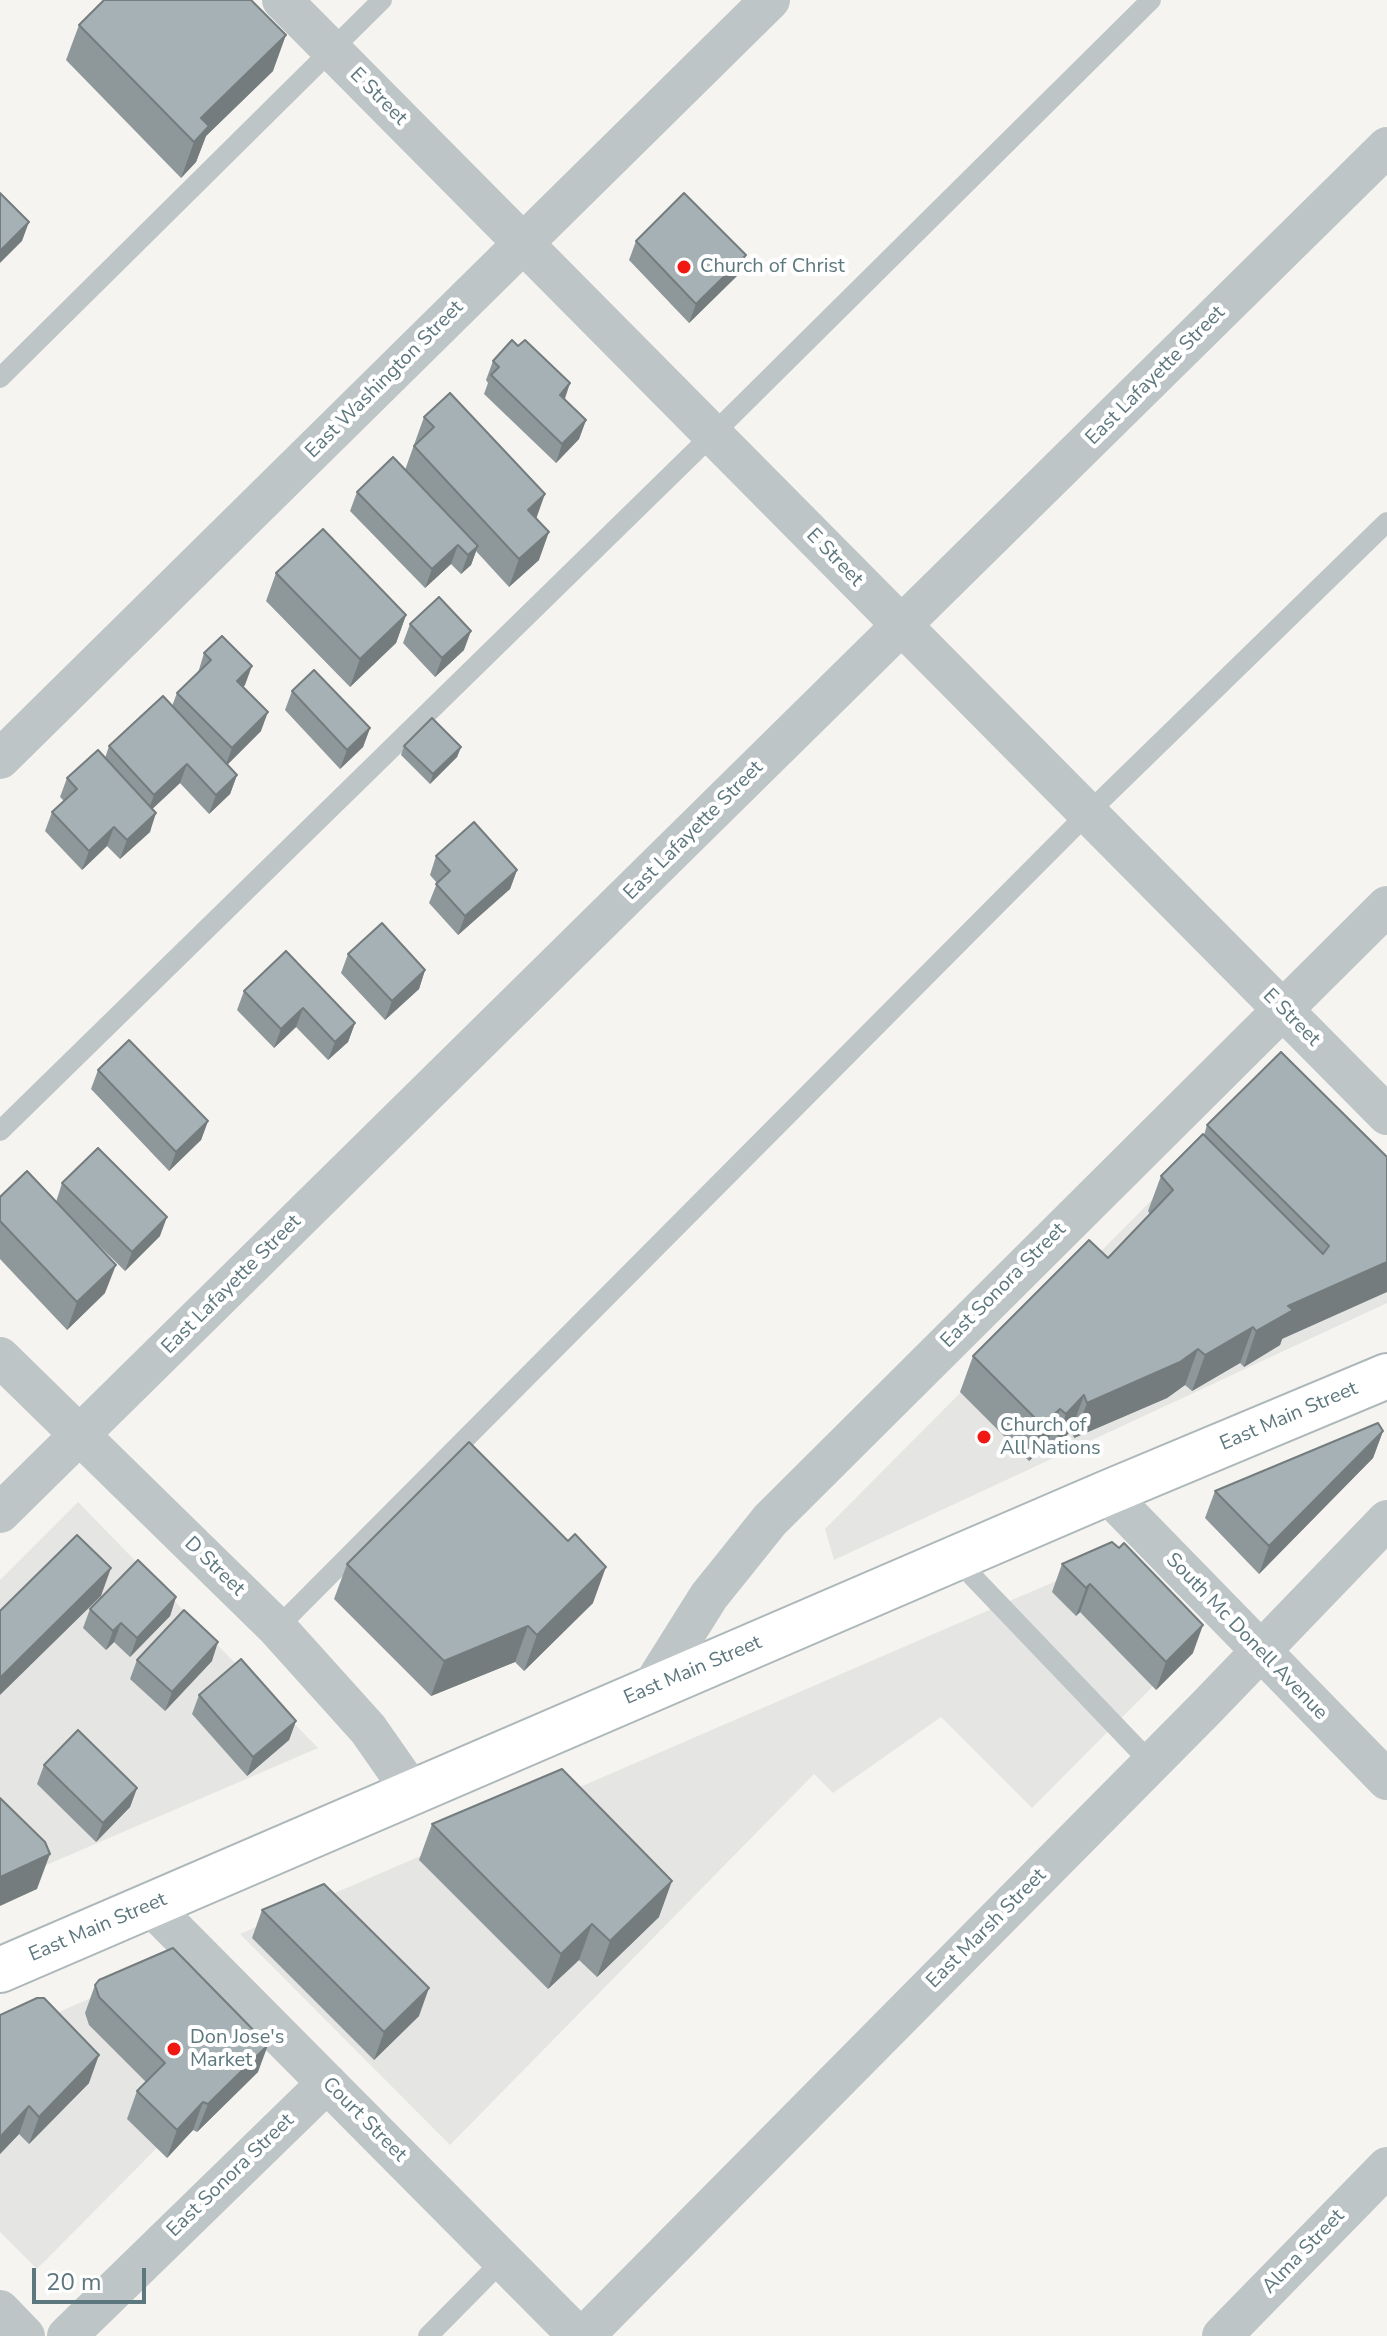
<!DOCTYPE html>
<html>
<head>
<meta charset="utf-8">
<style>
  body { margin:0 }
  #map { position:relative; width:1387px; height:2336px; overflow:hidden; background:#f5f4f0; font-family:"Nunito Sans",sans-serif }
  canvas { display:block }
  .scale { position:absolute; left:32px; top:2268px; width:114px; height:36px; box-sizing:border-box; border:4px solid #5d777e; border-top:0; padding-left:10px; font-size:24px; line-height:28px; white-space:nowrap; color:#5d777e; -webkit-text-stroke:6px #fff; paint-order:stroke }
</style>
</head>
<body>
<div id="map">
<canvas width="1387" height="2336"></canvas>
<div class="scale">20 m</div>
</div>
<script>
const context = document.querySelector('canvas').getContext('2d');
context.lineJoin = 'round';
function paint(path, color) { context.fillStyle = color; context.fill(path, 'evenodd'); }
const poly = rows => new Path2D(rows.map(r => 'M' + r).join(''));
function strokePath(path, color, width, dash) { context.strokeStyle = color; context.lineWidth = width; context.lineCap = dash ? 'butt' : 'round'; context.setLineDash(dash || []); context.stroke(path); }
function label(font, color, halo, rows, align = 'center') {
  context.font = font + ' "Nunito Sans",sans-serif'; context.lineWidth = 8; context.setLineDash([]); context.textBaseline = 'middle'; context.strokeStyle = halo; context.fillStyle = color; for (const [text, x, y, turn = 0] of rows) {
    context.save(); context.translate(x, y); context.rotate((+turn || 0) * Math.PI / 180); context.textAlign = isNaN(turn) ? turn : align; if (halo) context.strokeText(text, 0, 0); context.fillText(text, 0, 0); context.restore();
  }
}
paint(poly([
  [1273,1078,1387,1192,1387,1303,834,1560,825,1529],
  [78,1502,318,1748,0,1885,0,1580],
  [1100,1562,1188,1651,1032,1808,941,1717,833,1793,814,1774,450,2145,240,1934],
  [157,1969,245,2059,37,2269,0,2232,0,2038]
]), '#e5e5e3');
const secondary = poly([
  [0,1970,1107,1493,1387,1376]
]);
strokePath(secondary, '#aeb7ba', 48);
strokePath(poly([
  [0,378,382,0],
  [0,1131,713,434,1151,0],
  [955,1558,1151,1763],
  [277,1628,1089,812,1387,522],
  [428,2336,503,2260]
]), '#bec5c7', 20);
strokePath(poly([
  [282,0,1387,1115],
  [0,759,770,0],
  [0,1357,277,1628,368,1729,412,1792],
  [1107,1493,1387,1780],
  [0,1513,1387,147],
  [650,1690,709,1596,770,1520,1387,906],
  [150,1905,578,2336],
  [0,2310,25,2336],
  [67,2336,327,2083],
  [584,2336,1205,1709,1387,1520],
  [1222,2336,1387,2167]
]), '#bec5c7', 40);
strokePath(secondary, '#fff', 44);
paint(poly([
  [79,25,273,71,206,136,196,162,181,178,66,60],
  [636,241,746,255,739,274,689,323,629,260],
  [518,346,570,383,565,399,586,420,579,439,556,463,484,394,488,383,486,380,493,361],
  [424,417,536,519,539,560,509,587,476,551,471,565,461,574,451,564,425,588,350,511,357,492,405,470],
  [276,573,406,615,396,643,350,687,266,601],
  [410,624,464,650,435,677,403,643],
  [204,653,245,685,243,687,261,731,227,765,237,775,230,794,209,814,180,783,152,809,150,832,120,859,107,846,82,870,45,831,52,812,64,801,60,797,67,778,105,758,109,746,172,706,177,693,198,673],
  [292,691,370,728,363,747,340,769,285,710],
  [404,746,461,747,457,757,430,784,401,755],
  [436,856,517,870,510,889,458,935,429,903,437,883,430,875],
  [348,954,425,970,419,989,385,1020,341,973],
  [244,991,355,1023,348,1042,328,1060,296,1027,274,1048,237,1010],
  [98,1070,208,1121,201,1140,169,1171,91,1089],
  [1207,1125,1387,1157,1282,1339,1280,1345,1244,1367,1240,1363,1192,1391,1185,1385,1167,1398,1074,1438,1071,1431,1053,1449,1047,1444,1029,1461,960,1392,973,1356,1108,1258,1150,1214,1148,1211,1161,1176,1204,1135],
  [62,1183,160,1236,125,1271,70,1217,105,1293,67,1330,0,1259,0,1197,56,1202],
  [1383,1431,1373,1458,1259,1574,1205,1518,1215,1491],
  [1119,1548,1193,1653,1156,1690,1080,1612,1076,1616,1052,1592,1062,1564],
  [347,1564,593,1603,524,1671,515,1662,431,1696,334,1599],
  [176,1597,170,1616,130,1657,114,1642,106,1650,83,1628,90,1609],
  [137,1660,212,1661,165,1711,130,1679],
  [199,1695,296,1721,289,1740,247,1776,192,1714],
  [44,1765,137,1788,130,1807,96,1842,37,1784],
  [432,1824,659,1917,597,1977,579,1960,548,1989,419,1860],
  [262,1910,419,2016,374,2060,252,1938],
  [95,1985,258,2072,197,2132,193,2130,167,2158,127,2119,137,2091,146,2082,89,2025,85,2013],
  [0,2015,89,2083,29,2144,19,2134,0,2154]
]), '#8e989b');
paint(poly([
  [286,35,273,71,206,136,196,162,181,178,194,142,201,118],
  [29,222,22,241,0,263,0,251],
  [746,255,739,274,689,323,696,304],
  [570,383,563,402,560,395],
  [586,420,579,439,556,463,562,444],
  [545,494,535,522,528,510],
  [549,532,539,560,509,587,519,559],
  [458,545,451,564,425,588,432,569],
  [478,546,471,565,461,574,468,555],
  [406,615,396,643,350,687,360,659],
  [471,631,464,650,435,677,442,658],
  [252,666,245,685,230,700,237,681],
  [268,712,261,731,225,767,232,748],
  [370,728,363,747,340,769,347,750],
  [461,747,457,757,430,784,433,774],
  [187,764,180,783,147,814,154,795],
  [237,775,230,794,209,814,216,795],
  [156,813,150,832,120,859,127,840],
  [114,827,107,846,82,870,89,851],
  [517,870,510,889,458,935,465,916],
  [425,970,419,989,385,1020,392,1001],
  [303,1008,296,1027,274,1048,281,1029],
  [355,1023,348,1042,328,1060,335,1042],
  [208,1121,201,1140,169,1171,176,1152],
  [167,1217,160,1236,125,1271,132,1252],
  [1387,1262,1387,1292,1282,1339,1280,1345,1244,1367,1256,1331,1288,1306],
  [116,1265,105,1293,67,1330,77,1302],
  [1253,1327,1240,1363,1192,1391,1205,1355],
  [1198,1349,1185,1385,1167,1398,1074,1438,1087,1403],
  [1084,1395,1071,1431,1053,1449,1066,1414],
  [1060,1409,1047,1444,1029,1461,1042,1425],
  [1383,1431,1373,1458,1259,1574,1269,1546],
  [606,1567,593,1603,524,1671,537,1635],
  [111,1568,101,1596,0,1695,0,1678],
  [1090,1584,1080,1612,1076,1616,1086,1588],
  [176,1597,170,1616,130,1657,137,1638],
  [121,1623,114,1642,106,1650,113,1631],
  [1203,1625,1193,1653,1156,1690,1166,1662],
  [528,1626,515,1662,431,1696,444,1661],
  [218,1642,212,1661,165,1711,172,1692],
  [296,1721,289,1740,247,1776,253,1757],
  [137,1788,130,1807,96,1842,103,1823],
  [50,1854,37,1889,0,1906,0,1877],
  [672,1881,659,1917,597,1977,610,1941],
  [592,1924,579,1960,548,1989,561,1954],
  [429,1988,419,2016,374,2060,384,2032],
  [268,2045,258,2072,197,2132,208,2104],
  [99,2055,89,2083,29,2144,39,2117],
  [203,2102,193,2130,167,2158,177,2130],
  [29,2106,19,2134,0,2154,0,2137]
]), '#747c7e');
const building = poly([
  [104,0,251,0,286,35,201,118,209,126,194,142,79,25,104,0],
  [0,193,29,222,0,251,0,193],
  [684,193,746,255,696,304,636,241,684,193],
  [512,340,518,346,525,340,570,383,560,395,586,420,562,444,491,375,499,367,493,361,512,340],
  [450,393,545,494,528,510,549,532,519,559,414,446,434,427,424,417,450,393],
  [393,457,478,546,468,555,458,545,432,569,357,492,393,457],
  [323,529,406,615,360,659,276,573,323,529],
  [439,597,471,631,442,658,410,624,439,597],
  [222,636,252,666,237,681,268,712,232,748,177,693,211,660,204,653,222,636],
  [314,670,370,728,347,750,292,691,314,670],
  [163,696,237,775,216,795,187,764,154,795,109,746,163,696],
  [432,718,461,747,433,774,404,746,432,718],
  [98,750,156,813,127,840,114,827,89,851,52,812,77,789,67,778,98,750],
  [474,822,517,870,465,916,436,884,450,871,436,856,474,822],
  [382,923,425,970,392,1001,348,954,382,923],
  [286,951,355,1023,335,1042,303,1008,281,1029,244,991,286,951],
  [129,1040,208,1121,176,1152,98,1070,129,1040],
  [1281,1052,1387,1157,1387,1262,1288,1306,1293,1310,1256,1331,1253,1327,1205,1355,1198,1349,1180,1362,1087,1403,1084,1395,1066,1414,1060,1409,1042,1425,973,1356,1089,1240,1108,1258,1173,1190,1161,1176,1203,1134,1323,1254,1329,1246,1207,1125,1281,1052],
  [98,1148,167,1217,132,1252,62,1183,98,1148],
  [27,1171,116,1265,77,1302,0,1221,0,1197,27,1171],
  [1378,1423,1383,1431,1269,1546,1215,1491,1378,1423],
  [469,1442,568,1541,575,1534,606,1567,537,1635,528,1626,444,1661,347,1564,469,1442],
  [77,1535,111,1568,0,1678,0,1611,77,1535],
  [1112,1542,1119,1548,1124,1543,1203,1625,1166,1662,1090,1584,1086,1588,1062,1564,1112,1542],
  [138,1560,176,1597,137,1638,121,1623,113,1631,90,1609,138,1560],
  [184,1610,218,1642,172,1692,137,1660,184,1610],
  [241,1659,296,1721,253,1757,199,1695,241,1659],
  [78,1730,137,1788,103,1823,44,1765,78,1730],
  [562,1769,672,1881,610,1941,592,1924,561,1954,432,1824,562,1769],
  [0,1798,45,1842,50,1854,0,1877,0,1798],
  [324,1884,429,1988,384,2032,262,1910,324,1884],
  [173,1948,268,2045,208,2104,203,2102,177,2130,137,2091,165,2063,99,1997,95,1985,99,1980,173,1948],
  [37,1998,44,1998,99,2055,39,2117,29,2106,0,2137,0,2015,37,1998]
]);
paint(building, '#a5b1b4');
strokePath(building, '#747c7e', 2);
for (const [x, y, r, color] of [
  [684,267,8,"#f11713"],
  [984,1437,8,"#f11713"],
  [174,2049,8,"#f11713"]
]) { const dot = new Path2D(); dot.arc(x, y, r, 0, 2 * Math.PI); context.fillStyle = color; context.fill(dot); strokePath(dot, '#fff', 3); }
label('20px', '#5d777e', '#fff', [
  ["E Street",378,97,45],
  ["East Lafayette Street",1156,376,-45],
  ["East Washington Street",385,380,-45],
  ["E Street",834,558,46],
  ["East Lafayette Street",694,831,-45],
  ["E Street",1291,1018,45],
  ["East Lafayette Street",232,1285,-45],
  ["East Sonora Street",1004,1286,-45],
  ["East Main Street",1289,1417,-23],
  ["D Street",214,1567,44],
  ["South Mc Donell Avenue",1246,1637,46],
  ["East Main Street",693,1671,-23],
  ["East Main Street",98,1928,-23],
  ["East Marsh Street",987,1929,-45],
  ["Court Street",364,2120,45],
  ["East Sonora Street",231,2176,-44],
  ["Alma Street",1304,2252,-46]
]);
label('20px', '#5d777e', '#fff', [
  ["Church of Christ",700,267],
  ["Church of",1000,1426],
  ["All Nations",1000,1449],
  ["Don Jose's",190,2038],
  ["Market",190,2061]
], 'left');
</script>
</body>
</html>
